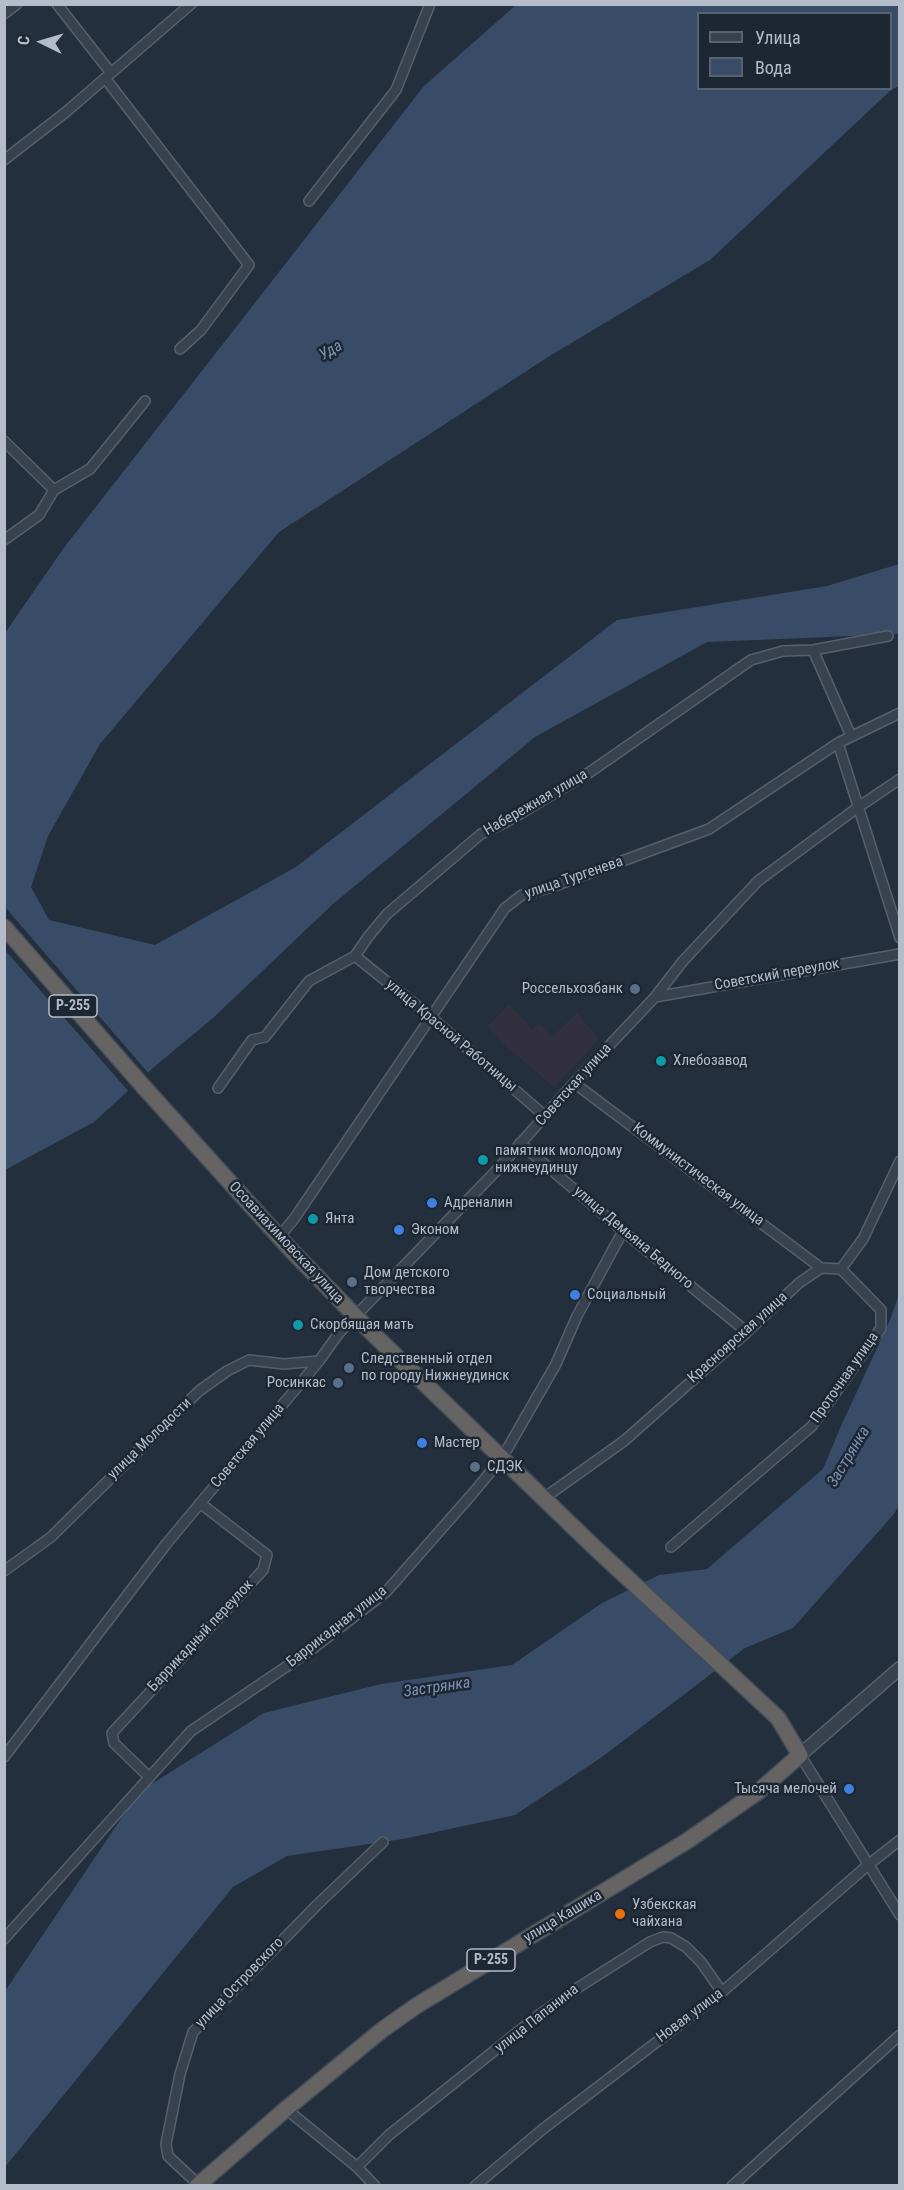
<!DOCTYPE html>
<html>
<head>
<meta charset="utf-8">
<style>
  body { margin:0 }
  #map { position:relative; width:904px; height:2190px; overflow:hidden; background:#242f3e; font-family:"Roboto Condensed",sans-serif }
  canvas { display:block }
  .frame { position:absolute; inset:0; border:6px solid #b4bcc9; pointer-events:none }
  .legend { position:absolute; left:697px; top:12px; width:195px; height:78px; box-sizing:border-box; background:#1d2633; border:2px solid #59626f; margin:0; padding:8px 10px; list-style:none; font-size:18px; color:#b4bcc9 }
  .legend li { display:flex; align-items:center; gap:12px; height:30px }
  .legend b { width:30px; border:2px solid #59626f }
  .north { position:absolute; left:12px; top:12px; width:60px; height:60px; -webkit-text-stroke:4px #1d2633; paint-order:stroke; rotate:275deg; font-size:16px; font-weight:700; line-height:24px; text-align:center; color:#b4bcc9 }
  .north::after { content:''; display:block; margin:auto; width:21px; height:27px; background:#b4bcc9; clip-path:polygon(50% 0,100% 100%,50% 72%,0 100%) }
</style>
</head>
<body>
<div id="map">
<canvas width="904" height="2190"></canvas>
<div class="frame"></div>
<ul class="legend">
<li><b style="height:8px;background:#38414e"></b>Улица</li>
<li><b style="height:16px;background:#394c67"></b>Вода</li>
</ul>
<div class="north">С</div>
</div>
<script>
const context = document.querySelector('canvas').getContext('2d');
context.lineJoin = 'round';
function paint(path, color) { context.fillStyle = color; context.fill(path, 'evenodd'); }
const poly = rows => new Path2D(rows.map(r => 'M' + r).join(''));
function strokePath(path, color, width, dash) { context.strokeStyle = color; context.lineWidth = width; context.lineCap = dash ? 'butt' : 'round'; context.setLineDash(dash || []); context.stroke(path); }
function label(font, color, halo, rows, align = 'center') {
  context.font = font + ' "Roboto Condensed",sans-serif'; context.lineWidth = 5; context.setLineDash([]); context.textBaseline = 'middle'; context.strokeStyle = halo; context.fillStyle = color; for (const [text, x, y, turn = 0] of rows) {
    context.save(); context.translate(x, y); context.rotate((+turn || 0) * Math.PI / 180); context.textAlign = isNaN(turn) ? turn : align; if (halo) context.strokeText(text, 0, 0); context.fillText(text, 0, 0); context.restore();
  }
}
paint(poly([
  [509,1004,532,1029,539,1024,552,1037,577,1013,599,1039,554,1087,508,1048,488,1026]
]), '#32303f');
paint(poly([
  [516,5,899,5,899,86,891,90,710,260,548,357,279,532,100,744,48,836,31,887,49,920,155,945,296,867,617,620,827,586,899,564,899,634,707,642,535,737,333,904,213,1018,154,1067,94,1122,5,1170,5,633,63,549,424,86],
  [698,14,890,14,890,88,698,88],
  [899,1294,899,1505,894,1514,793,1628,745,1648,602,1757,515,1815,403,1839,287,1856,233,1887,5,2167,5,1991,139,1792,264,1713,381,1684,512,1665,602,1603,659,1575,707,1569,823,1469,841,1426,890,1320]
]), '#394c67');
paint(poly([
  [5,907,150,1075,130,1093,4,949]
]), '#242f3e');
const minor = poly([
  [57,4,111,73],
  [4,14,17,4],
  [105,78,249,265,201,330,180,349],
  [4,160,66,112,191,4],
  [309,201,396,90,430,4],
  [4,441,54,490],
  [4,540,39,515,54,490,90,469,145,401],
  [813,650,851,736],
  [838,743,900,938],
  [355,956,432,1018,545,1116],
  [655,997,900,954],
  [574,1083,821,1268],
  [218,1088,252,1040,265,1037,309,981,355,956,368,937,387,914,481,834,506,822,590,772,751,660,783,651,813,650,888,636],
  [520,1143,623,1231,747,1332],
  [279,1237,294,1219,505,908,522,895,549,888,709,829,838,743,900,713],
  [544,1498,624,1441,747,1332,799,1283,821,1268,841,1269,863,1239,900,1161],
  [671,1547,812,1426,881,1328,881,1310,841,1269],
  [4,1571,51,1537,199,1391,227,1371,249,1360,284,1364,319,1361],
  [800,1755,900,1915],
  [4,1757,167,1543,319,1361,339,1333,496,1171,574,1083,655,997,683,961,758,881,857,808,900,779],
  [149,1777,114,1743,112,1733,263,1570,267,1555,200,1503],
  [4,1939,191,1731,311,1650,386,1592,473,1493,502,1458,556,1364,577,1316,623,1231],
  [286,2109,357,2167,375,2186],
  [357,2167,389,2135,539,2015,579,1987,650,1942,663,1937,671,1938,686,1947,701,1962,722,1992],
  [198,2184,168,2156,166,2144,180,2074,193,2032,317,1905,383,1842],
  [475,2186,543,2129,722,1992,868,1865,900,1840],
  [732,2186,900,2035]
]);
const tertiary = poly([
  [800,1755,900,1668]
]);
const trunk = poly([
  [4,927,142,1085,291,1250,369,1330,592,1545,778,1718,800,1755,759,1791,687,1841,416,2006,382,2030,286,2109,197,2186]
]);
strokePath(minor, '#565f6c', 12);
strokePath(tertiary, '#565f6c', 15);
strokePath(trunk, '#434c59', 18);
strokePath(minor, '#38414e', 9);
strokePath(tertiary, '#38414e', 12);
strokePath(trunk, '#656462', 15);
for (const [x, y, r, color] of [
  [635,989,6,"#5c6f8a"],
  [661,1061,6,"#0f9aa8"],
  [483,1160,6,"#0f9aa8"],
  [432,1203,6,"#3f7fe0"],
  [313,1219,6,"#0f9aa8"],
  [399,1230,6,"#3f7fe0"],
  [352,1282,6,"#5c6f8a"],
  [575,1295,6,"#3f7fe0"],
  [298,1325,6,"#0f9aa8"],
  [349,1368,6,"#5c6f8a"],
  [338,1383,6,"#5c6f8a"],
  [422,1443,6,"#3f7fe0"],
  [475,1467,6,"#5c6f8a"],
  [849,1789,6,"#3f7fe0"],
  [620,1914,6,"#e8710a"]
]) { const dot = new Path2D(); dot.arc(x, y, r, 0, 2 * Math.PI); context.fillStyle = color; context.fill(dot); strokePath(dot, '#1d2633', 2); }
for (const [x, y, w] of [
  [73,1006,48],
  [491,1960,48]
]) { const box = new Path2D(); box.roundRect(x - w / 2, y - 11, w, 22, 4.5); context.fillStyle = '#1d2633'; context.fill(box); strokePath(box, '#b4bcc9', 1.5); }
label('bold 14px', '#b4bcc9', null, [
  ["Р-255",73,1006],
  ["Р-255",491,1960]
]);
label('15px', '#b4bcc9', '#1d2633', [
  ["Набережная улица",536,803,-30],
  ["улица Тургенева",574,878,-19],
  ["Советский переулок",777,975,-10],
  ["улица Красной Работницы",451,1036,40],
  ["Советская улица",574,1085,-48],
  ["Коммунистическая улица",698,1175,37],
  ["улица Демьяна Бедного",633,1238,40],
  ["Осоавиахимовская улица",286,1243,47],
  ["Красноярская улица",738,1338,-42],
  ["Проточная улица",845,1378,-55],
  ["улица Молодости",150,1439,-44],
  ["Советская улица",248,1446,-50],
  ["Баррикадная улица",337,1627,-38],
  ["Баррикадный переулок",201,1636,-47],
  ["улица Кашика",563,1917,-31],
  ["улица Островского",240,1983,-46],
  ["Новая улица",690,2016,-37],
  ["улица Папанина",537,2019,-38]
]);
label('15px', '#b4bcc9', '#1d2633', [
  ["Россельхозбанк",623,989,"right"],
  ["Хлебозавод",673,1061],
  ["памятник молодому",495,1151],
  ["нижнеудинцу",495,1168],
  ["Адреналин",444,1203],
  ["Янта",325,1219],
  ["Эконом",411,1230],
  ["Дом детского",364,1273],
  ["творчества",364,1290],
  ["Социальный",587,1295],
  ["Скорбящая мать",310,1325],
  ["Следственный отдел",361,1359],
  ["по городу Нижнеудинск",361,1376],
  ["Росинкас",326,1383,"right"],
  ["Мастер",434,1443],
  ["СДЭК",487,1467],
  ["Тысяча мелочей",837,1789,"right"],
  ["Узбекская",632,1905],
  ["чайхана",632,1922]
], 'left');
label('italic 16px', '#7c92b1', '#1d2633', [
  ["Уда",331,351,-30],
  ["Застрянка",849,1457,-59],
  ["Застрянка",437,1688,-8]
]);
</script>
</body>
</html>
